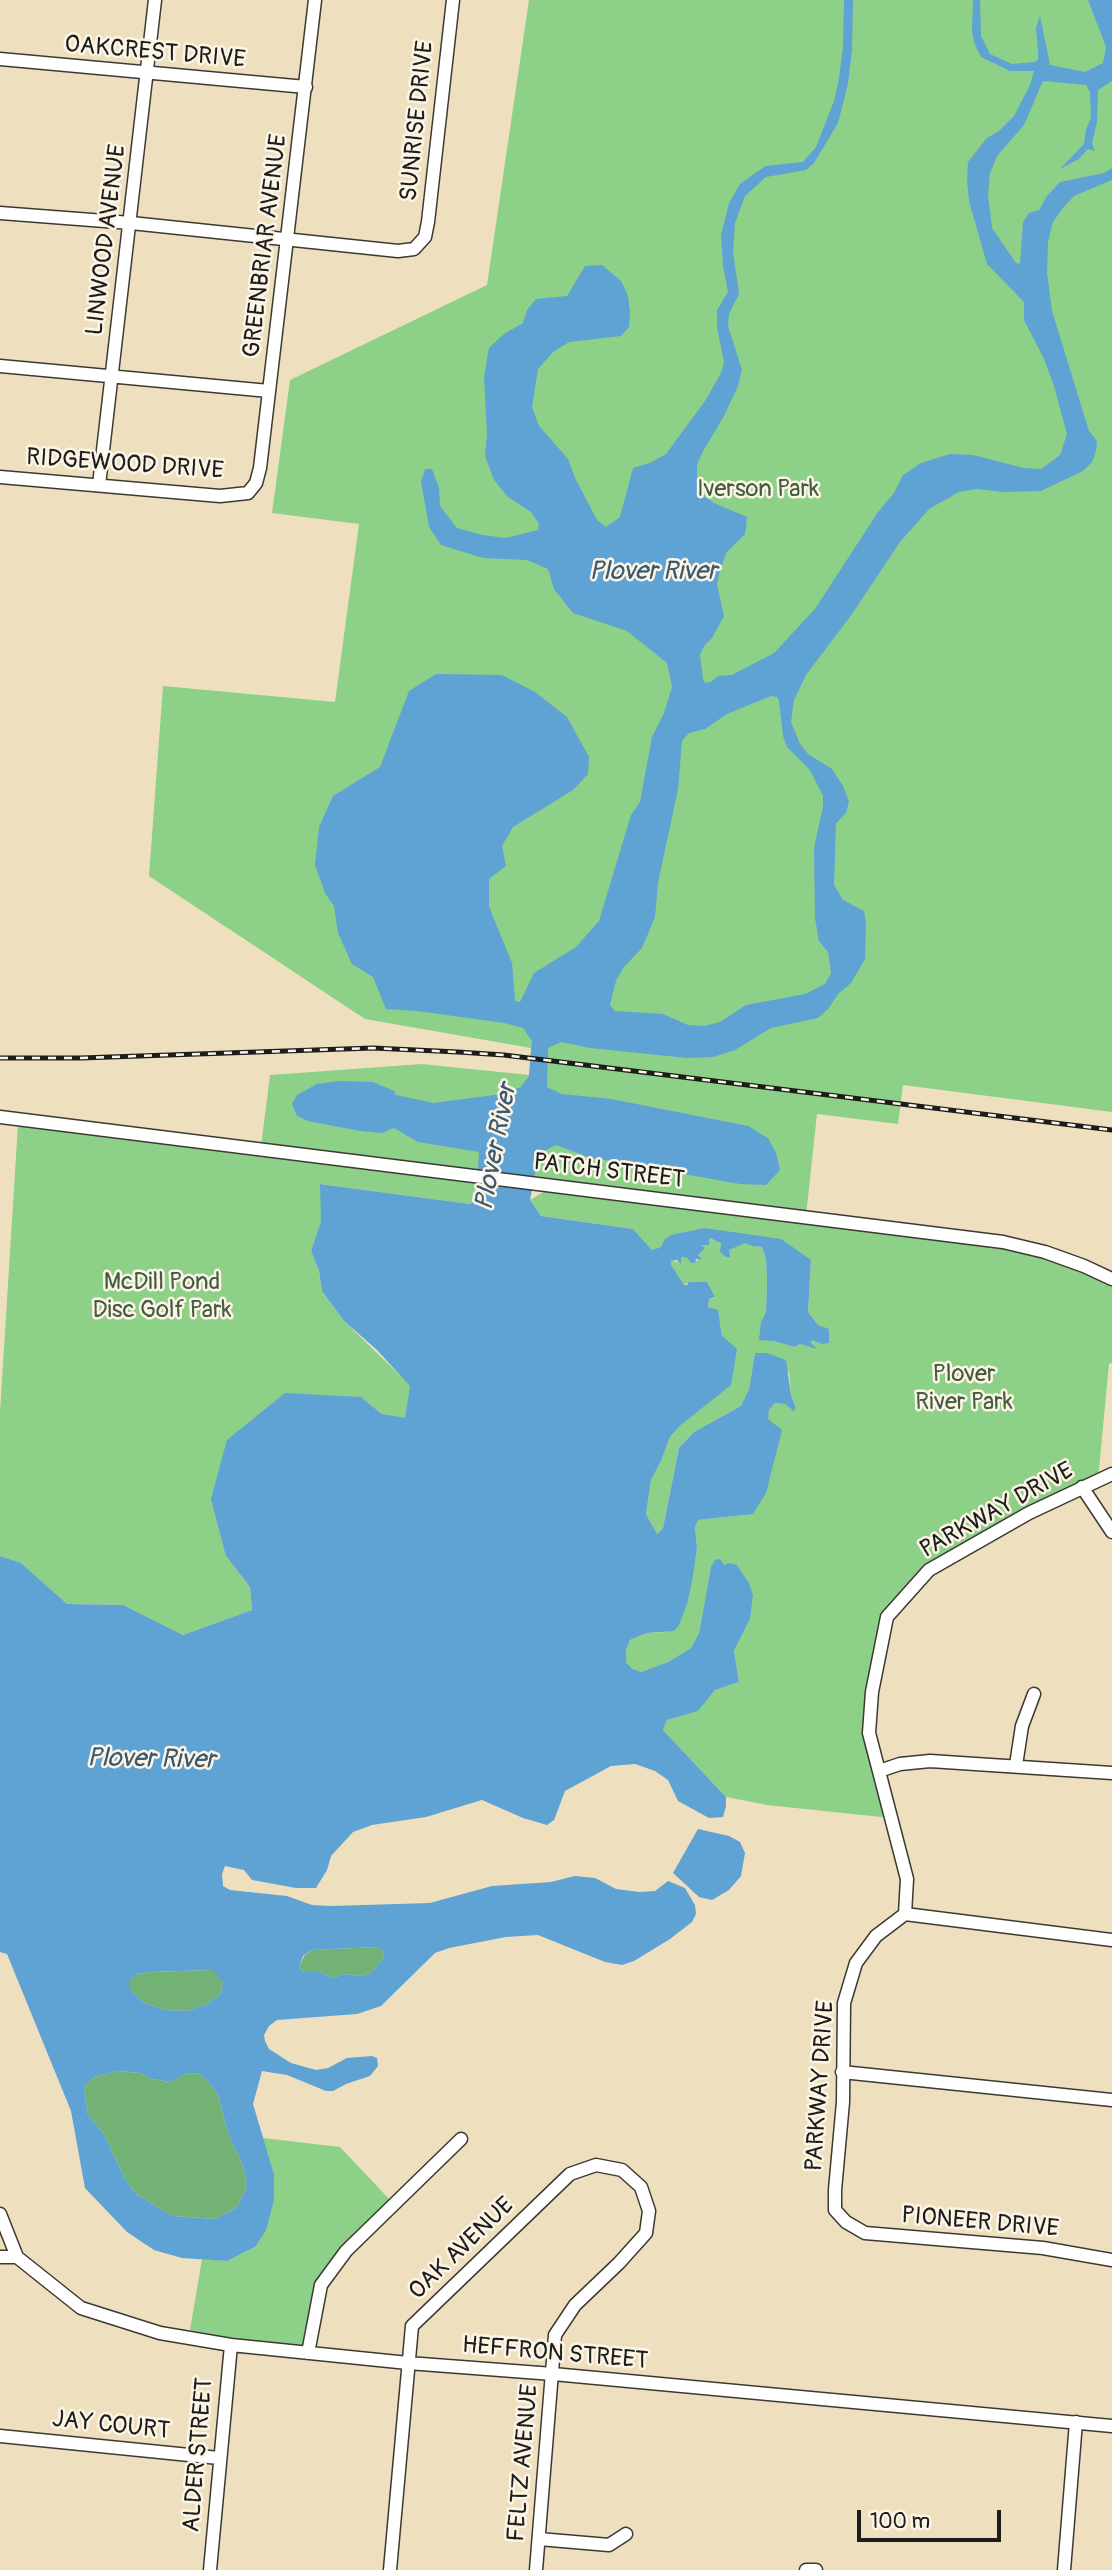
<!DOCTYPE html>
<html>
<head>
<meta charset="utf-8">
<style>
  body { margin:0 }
  #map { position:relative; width:1112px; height:2570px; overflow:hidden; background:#eee0bf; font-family:Pangolin,sans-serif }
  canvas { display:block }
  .scale { position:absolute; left:857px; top:2510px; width:144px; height:32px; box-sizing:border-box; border:4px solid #1c1c1c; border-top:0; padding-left:9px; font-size:21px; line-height:24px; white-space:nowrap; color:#1c1c1c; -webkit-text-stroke:5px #fcf5e5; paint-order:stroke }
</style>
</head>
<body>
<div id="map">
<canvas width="1112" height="2570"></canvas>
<div class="scale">100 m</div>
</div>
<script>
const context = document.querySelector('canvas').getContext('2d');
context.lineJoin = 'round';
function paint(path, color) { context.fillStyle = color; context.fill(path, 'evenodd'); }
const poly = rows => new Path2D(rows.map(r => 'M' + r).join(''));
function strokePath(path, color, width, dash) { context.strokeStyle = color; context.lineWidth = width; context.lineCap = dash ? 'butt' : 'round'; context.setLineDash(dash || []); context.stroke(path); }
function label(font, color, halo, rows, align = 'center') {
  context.font = font + ' Pangolin,sans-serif'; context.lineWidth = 5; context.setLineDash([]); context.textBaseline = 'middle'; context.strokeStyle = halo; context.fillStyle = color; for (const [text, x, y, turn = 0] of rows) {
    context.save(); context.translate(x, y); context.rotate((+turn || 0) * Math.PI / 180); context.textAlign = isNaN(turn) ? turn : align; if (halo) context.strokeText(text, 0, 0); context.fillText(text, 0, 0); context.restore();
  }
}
paint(poly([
  [529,0,1112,0,1112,1112,903,1085,898,1124,817,1114,806,1216,1003,1242,1112,1279,1112,1363,1109,1364,1098,1480,929,1570,887,1617,870,1713,891,1818,767,1805,726,1797,663,1730,667,1720,697,1711,715,1690,739,1682,734,1651,750,1619,749,1583,737,1565,711,1567,699,1633,691,1648,668,1662,641,1672,632,1670,626,1662,626,1650,630,1640,647,1633,665,1632,688,1601,697,1547,695,1527,698,1520,744,1515,769,1410,775,1403,785,1404,794,1410,796,1408,791,1395,789,1372,755,1353,749,1389,741,1406,694,1432,679,1448,663,1528,657,1534,646,1514,651,1480,661,1461,670,1437,682,1424,722,1336,718,1311,708,1307,709,1299,715,1298,707,1283,690,1282,684,1285,670,1265,671,1261,680,1262,680,1257,687,1258,691,1263,701,1259,698,1255,701,1245,712,1238,728,1250,745,1242,752,1246,762,1247,766,1259,767,1281,766,1312,761,1322,774,1341,794,1347,800,1344,815,1348,811,1343,812,1340,816,1341,818,1325,808,1312,811,1260,704,1228,664,1240,662,1247,652,1250,633,1229,541,1216,530,1200,547,1190,477,1182,476,1198,470,1204,321,1184,321,1221,311,1251,319,1271,322,1291,344,1321,411,1386,405,1419,382,1414,361,1397,226,1556,250,1587,252,1610,183,1635,123,1605,67,1604,21,1563,0,1556,0,1412,18,1124,260,1154,270,1075,422,1064,529,1075,531,1048,365,1019,149,876,163,686,335,702,359,524,272,513,290,380,487,285],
  [263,2138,340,2147,391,2201,332,2261,306,2344,302,2346,218,2337,190,2330,202,2259,227,2261,255,2247,274,2174]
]), '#8dd088');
paint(poly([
  [378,1947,384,1952,383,1959,371,1973,360,1976,344,1974,333,1978,320,1972,304,1972,299,1968,304,1956,312,1950],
  [214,1970,223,1983,220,1995,207,2004,187,2011,164,2010,143,2002,130,1990,130,1981,135,1975,149,1972],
  [118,2071,140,2073,152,2079,170,2082,188,2073,199,2074,208,2081,218,2095,228,2133,244,2168,247,2187,236,2208,215,2219,172,2216,136,2194,125,2179,104,2134,88,2115,84,2087,94,2077]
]), '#72b274');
paint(poly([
  [844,0,853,0,852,50,848,84,838,123,814,163,806,170,766,177,745,196,735,223,733,252,739,294,729,314,728,326,742,370,738,386,724,416,702,453,697,465,697,483,701,494,714,503,747,517,746,528,745,534,726,553,720,571,717,584,724,616,712,638,704,646,700,655,703,679,705,683,711,682,718,676,732,675,774,653,815,609,878,512,894,493,903,475,921,463,950,454,973,455,1024,468,1041,469,1060,455,1067,434,1054,386,1044,359,1024,320,1024,302,987,264,969,201,967,180,968,162,987,138,999,131,1014,116,1030,85,1034,71,1010,71,981,57,975,45,972,32,973,0,980,0,981,36,990,54,1012,64,1035,62,1038,60,1038,50,1036,28,1040,16,1050,65,1085,72,1103,63,1106,47,1088,0,1112,0,1112,81,1098,90,1097,122,1092,143,1095,151,1088,149,1079,159,1060,169,1084,144,1086,129,1091,118,1090,92,1086,85,1043,81,1024,125,997,156,990,173,988,195,992,228,1016,263,1020,264,1023,222,1029,213,1039,210,1047,196,1060,182,1104,173,1112,168,1112,180,1074,196,1062,209,1053,222,1048,242,1047,273,1052,311,1089,431,1097,441,1096,451,1092,462,1083,471,1041,491,1004,492,976,489,959,492,929,509,900,542,852,614,806,675,794,700,791,722,800,744,808,754,832,769,843,786,849,801,846,813,836,823,834,885,843,900,864,911,866,923,865,959,851,983,838,994,828,1009,818,1018,771,1028,735,1050,713,1057,687,1058,590,1048,561,1042,548,1048,547,1087,562,1094,611,1099,748,1126,768,1138,776,1153,780,1170,766,1185,740,1184,588,1157,556,1145,539,1154,530,1200,541,1216,633,1229,652,1250,661,1247,664,1240,671,1235,704,1228,781,1239,811,1260,808,1312,818,1325,829,1329,829,1343,822,1344,812,1340,811,1343,817,1349,800,1344,794,1347,774,1341,759,1340,761,1322,766,1312,767,1281,766,1259,762,1247,752,1246,745,1243,729,1250,730,1257,726,1257,720,1252,721,1244,711,1238,709,1240,709,1245,701,1245,705,1248,698,1255,702,1260,696,1259,695,1263,691,1263,687,1258,681,1257,681,1264,677,1260,671,1261,671,1265,684,1285,687,1285,689,1282,707,1282,715,1297,709,1299,708,1307,718,1310,722,1336,737,1349,731,1385,682,1424,670,1437,661,1461,651,1480,646,1514,657,1534,663,1528,679,1448,694,1432,741,1406,749,1389,755,1353,767,1353,786,1360,791,1395,796,1408,794,1411,785,1404,775,1403,769,1410,768,1419,782,1430,766,1493,753,1514,698,1520,695,1527,697,1547,693,1576,688,1601,679,1625,674,1631,647,1633,630,1640,626,1650,626,1662,632,1669,641,1672,668,1662,691,1648,699,1633,711,1567,715,1560,720,1559,724,1565,729,1563,737,1565,749,1583,753,1595,750,1619,734,1651,739,1682,715,1690,698,1711,667,1720,663,1730,726,1797,726,1806,723,1817,709,1818,678,1801,668,1780,655,1771,635,1764,611,1766,565,1791,554,1820,547,1825,523,1818,482,1800,426,1817,372,1825,353,1832,331,1856,327,1870,316,1888,296,1888,252,1880,244,1870,234,1868,225,1866,222,1874,223,1886,230,1890,287,1896,312,1905,331,1906,430,1903,492,1886,551,1882,575,1876,595,1878,616,1889,639,1892,655,1891,668,1881,685,1888,695,1905,696,1914,692,1922,670,1939,634,1961,622,1965,605,1962,538,1935,506,1937,449,1948,435,1953,381,2006,357,2014,277,2020,269,2026,264,2035,265,2041,269,2049,291,2063,316,2070,328,2068,347,2058,372,2056,377,2058,378,2066,370,2076,346,2084,333,2091,326,2091,287,2075,262,2071,253,2104,274,2174,274,2200,266,2230,255,2247,227,2261,182,2258,154,2250,127,2232,85,2188,71,2111,7,1954,0,1952,0,1556,21,1563,67,1604,123,1605,183,1635,252,1610,250,1587,226,1556,211,1499,227,1440,285,1393,361,1397,382,1414,405,1418,410,1386,377,1350,344,1321,322,1291,319,1271,311,1251,321,1221,320,1184,470,1204,476,1198,479,1152,418,1142,394,1128,382,1133,360,1131,308,1121,297,1116,292,1104,297,1095,317,1084,339,1081,373,1082,394,1091,396,1095,433,1103,502,1094,521,1087,529,1076,532,1041,523,1028,504,1023,417,1011,386,1009,373,977,352,964,338,933,334,906,325,893,315,865,319,827,333,796,380,767,409,691,436,674,502,675,535,692,567,717,589,757,588,774,573,790,513,827,502,846,506,866,489,879,489,907,512,963,515,1001,520,1002,534,973,576,947,599,921,631,815,640,802,652,737,664,713,672,687,667,663,627,631,573,613,554,589,548,569,527,560,483,558,441,545,429,527,421,482,425,469,432,469,439,488,440,506,457,528,482,535,506,538,538,530,539,524,531,512,508,497,494,480,485,456,487,434,484,377,489,348,504,334,523,323,527,310,536,299,567,296,585,266,602,265,621,281,628,296,630,312,629,327,621,336,569,342,553,352,538,369,532,407,539,426,568,459,575,478,597,520,606,527,620,517,633,468,650,463,666,454,705,401,721,373,724,362,717,327,717,310,728,292,723,266,721,235,729,203,740,184,758,171,766,166,803,162,816,147,834,101,839,78,843,47],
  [771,696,777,697,779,701,783,736,787,747,810,770,823,796,823,807,814,848,815,918,819,941,828,952,831,973,825,984,805,994,746,1005,720,1022,704,1026,688,1025,663,1014,615,1011,610,1005,616,981,623,968,642,948,655,917,658,883,678,789,682,741,689,733,705,729,727,714],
  [378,1947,384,1952,383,1959,371,1973,360,1976,344,1974,333,1978,320,1972,304,1972,299,1968,303,1956,312,1950],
  [213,1970,223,1983,220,1995,207,2004,187,2011,164,2010,143,2002,130,1990,130,1981,135,1975,149,1972],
  [118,2071,140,2073,152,2079,170,2082,188,2073,199,2074,208,2081,218,2095,228,2133,244,2168,247,2187,236,2208,215,2219,172,2216,136,2194,125,2179,104,2134,88,2115,84,2087,94,2077],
  [698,1829,729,1836,740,1842,745,1853,741,1876,729,1890,712,1900,699,1897,673,1873]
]), '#5fa2d4');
const minor = poly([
  [0,59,306,87],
  [0,213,131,223,398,251,414,249,425,237,428,222,453,0],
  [0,366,269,391],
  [0,477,220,496,248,493,256,483,260,468,315,0],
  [99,485,155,0],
  [0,1117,1003,1242,1045,1252,1084,1266,1112,1279],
  [1112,1474,1029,1513,929,1570,887,1617,872,1692,869,1733,907,1879,905,1914,876,1936,856,1963,844,2003,843,2102,835,2190,835,2210,846,2222,865,2233,1043,2248,1112,2260],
  [1082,1487,1112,1532],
  [1016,1765,1022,1726,1034,1694],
  [879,1771,900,1764,930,1761,1112,1773],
  [905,1914,1112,1940],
  [842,2072,1112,2100],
  [0,2214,17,2257,81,2308,160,2333,231,2345,408,2363,553,2374,1112,2426],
  [0,2257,17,2257],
  [308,2353,321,2285,346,2251,461,2139],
  [0,2436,219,2458],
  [539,2539,609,2545,626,2534],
  [210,2570,231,2345],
  [390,2570,412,2326,570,2174,596,2165,622,2170,641,2187,649,2211,646,2233,619,2263,575,2305,555,2335,536,2570],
  [806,2570,816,2570],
  [1064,2570,1076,2422]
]);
strokePath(minor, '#3c3934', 15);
strokePath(minor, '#fff', 12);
const rail = poly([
  [0,1058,81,1058,373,1048,458,1052,504,1055,1112,1130]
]);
strokePath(rail, '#1c1c1c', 5);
strokePath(rail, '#fcf5e5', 2.5, [8]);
label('24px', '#1c1c1c', '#fcf5e5', [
  ["OAKCREST DRIVE",155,53,5],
  ["SUNRISE DRIVE",418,121,-84],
  ["LINWOOD AVENUE",107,240,-83],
  ["GREENBRIAR AVENUE",266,246,-83],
  ["RIDGEWOOD DRIVE",125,465,4],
  ["PATCH STREET",609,1172,7],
  ["PARKWAY DRIVE",997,1511,-29],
  ["PARKWAY DRIVE",821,2086,-86],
  ["PIONEER DRIVE",980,2223,5],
  ["OAK AVENUE",462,2249,-44],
  ["HEFFRON STREET",555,2354,5],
  ["JAY COURT",111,2426,6],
  ["ALDER STREET",199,2455,-85],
  ["FELTZ AVENUE",524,2463,-85]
]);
label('24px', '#445b42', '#fcf5e5', [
  ["Iverson Park",758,490],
  ["McDill Pond",162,1283],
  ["Disc Golf Park",162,1311],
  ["Plover",964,1375],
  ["River Park",964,1403]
]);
label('italic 26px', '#3a586f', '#fcf5e5', [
  ["Plover River",653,572],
  ["Plover River",497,1147,-79],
  ["Plover River",151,1760,1]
]);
</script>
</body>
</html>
